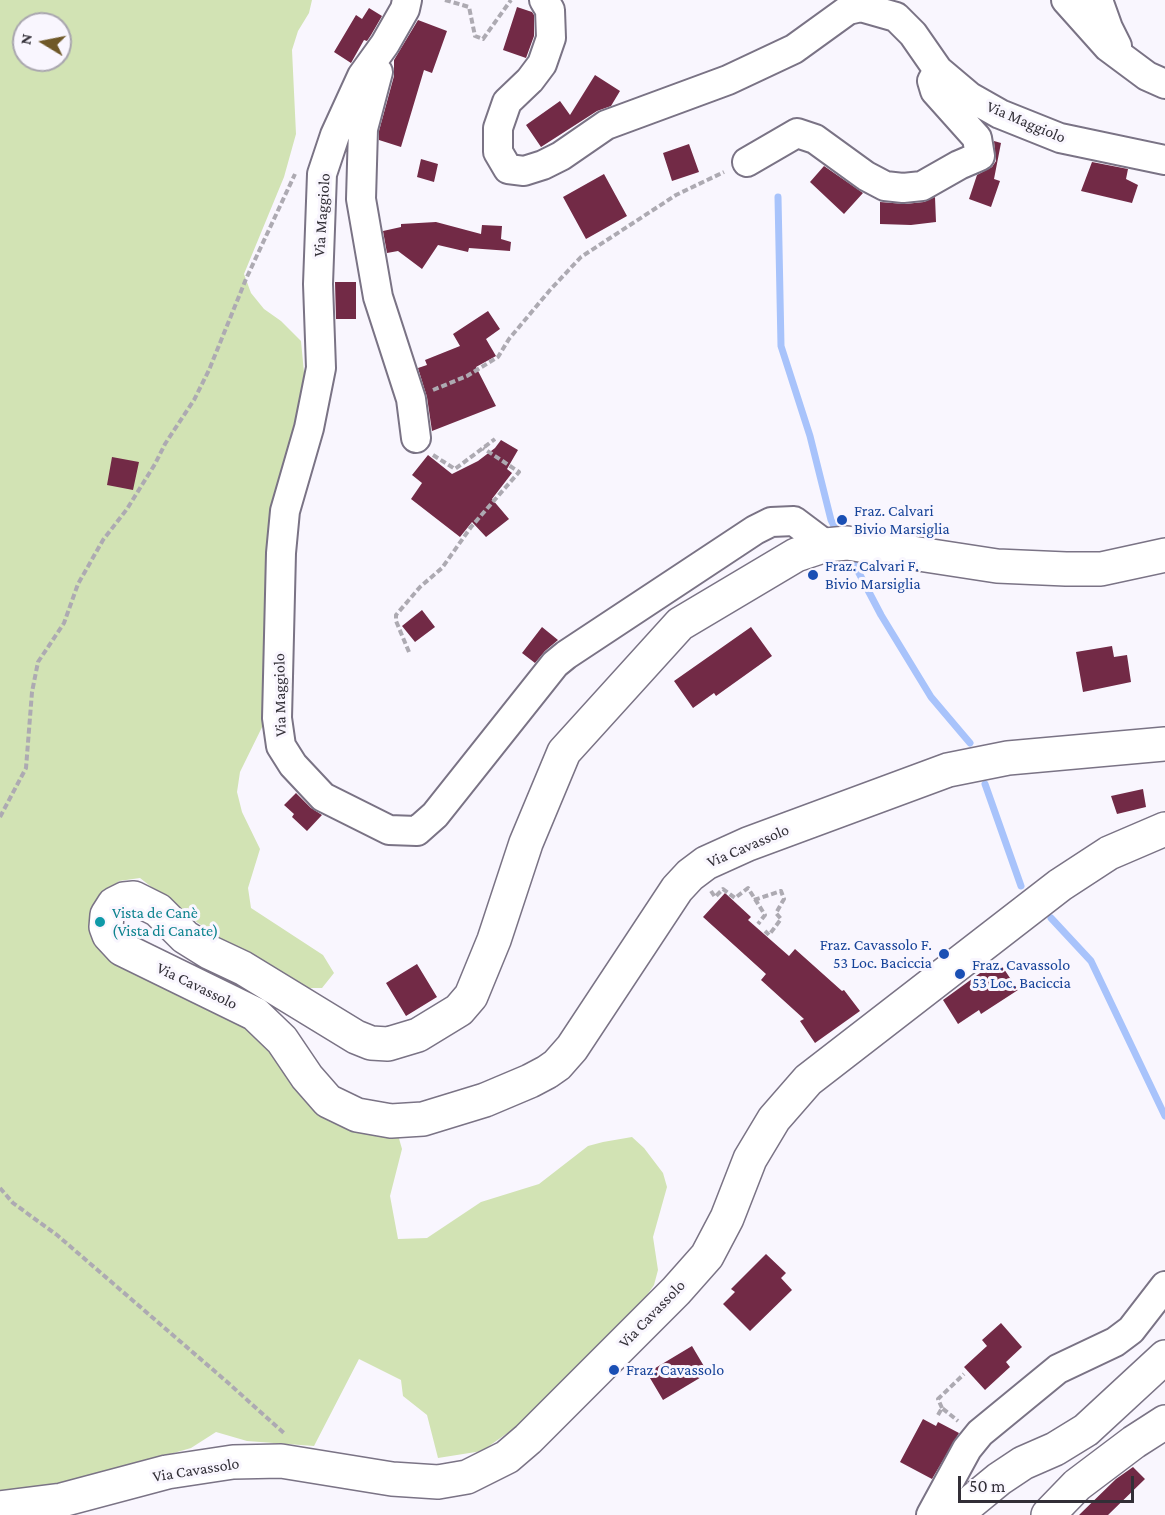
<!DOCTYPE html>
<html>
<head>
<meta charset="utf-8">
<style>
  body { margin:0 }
  #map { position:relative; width:1165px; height:1515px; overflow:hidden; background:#f9f6fe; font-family:"Crimson Pro",serif }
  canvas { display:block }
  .north { position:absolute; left:12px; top:12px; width:60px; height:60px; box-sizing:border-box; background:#f9f6fe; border:2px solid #a9a6ae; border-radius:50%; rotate:280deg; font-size:16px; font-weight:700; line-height:24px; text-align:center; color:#322f37 }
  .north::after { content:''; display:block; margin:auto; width:21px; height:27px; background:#6f5828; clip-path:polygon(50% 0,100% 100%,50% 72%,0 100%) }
  .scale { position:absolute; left:958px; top:1476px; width:176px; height:27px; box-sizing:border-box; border:3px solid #322f37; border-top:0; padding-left:8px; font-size:18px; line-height:21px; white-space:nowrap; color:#322f37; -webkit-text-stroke:4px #f9f6fe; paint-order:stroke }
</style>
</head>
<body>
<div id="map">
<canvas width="1165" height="1515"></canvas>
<div class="north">N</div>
<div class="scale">50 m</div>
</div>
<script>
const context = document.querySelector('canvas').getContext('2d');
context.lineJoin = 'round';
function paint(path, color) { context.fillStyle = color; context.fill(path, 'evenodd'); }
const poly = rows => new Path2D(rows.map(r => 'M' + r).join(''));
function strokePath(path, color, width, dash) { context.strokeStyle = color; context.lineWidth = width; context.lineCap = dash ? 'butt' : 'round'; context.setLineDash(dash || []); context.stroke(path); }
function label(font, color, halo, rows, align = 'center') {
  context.font = font + ' "Crimson Pro",serif'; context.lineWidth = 6; context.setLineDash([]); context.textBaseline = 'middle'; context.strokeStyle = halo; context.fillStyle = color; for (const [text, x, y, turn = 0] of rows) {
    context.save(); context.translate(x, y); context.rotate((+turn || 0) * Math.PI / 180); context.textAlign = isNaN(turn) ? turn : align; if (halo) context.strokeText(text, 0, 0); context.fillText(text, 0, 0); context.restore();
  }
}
paint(poly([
  [0,0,312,0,309,13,298,31,292,50,296,134,284,177,244,274,251,293,264,309,281,321,301,341,305,383,268,715,240,772,237,792,242,812,260,849,248,888,251,908,323,955,334,973,322,988,301,988,282,979,192,919,140,878,119,881,104,894,92,913,89,928,96,943,247,1027,398,1135,402,1149,390,1196,398,1239,427,1238,481,1202,539,1184,588,1146,603,1142,632,1137,644,1148,663,1173,667,1187,653,1237,658,1270,654,1285,645,1298,540,1410,482,1451,438,1458,427,1415,403,1396,401,1380,359,1359,314,1446,247,1441,216,1432,191,1448,60,1486,0,1497],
  [24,24,60,24,60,60,24,60]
]), '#d2e3b4');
strokePath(poly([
  [778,197,781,346,810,436,831,520,838,534],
  [849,554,881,615,931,697,970,743],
  [985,784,1021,886],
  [1051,918,1091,961,1165,1116]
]), '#a8c3fb', 7);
paint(poly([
  [517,7,532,12,534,15,534,36,526,58,503,50],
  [369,8,382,16,371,35,367,41,364,40,351,63,334,52,356,15,362,19],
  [418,20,447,31,432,73,424,70,401,147,379,140,379,131,394,76,394,60],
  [595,75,620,91,611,106,597,111,541,147,526,125,560,101,570,115],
  [994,141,1001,143,994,179,1000,181,991,207,969,199,977,175,992,167,996,161],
  [689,144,699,172,672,181,663,153],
  [421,159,438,164,434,182,417,177],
  [1092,162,1128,169,1126,179,1138,185,1132,203,1081,191],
  [824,166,863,193,844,214,810,182],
  [604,174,627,216,586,239,563,197],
  [935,197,936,222,911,225,880,224,880,202,905,204,924,202],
  [436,222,481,234,482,225,502,226,501,239,511,242,510,251,469,248,468,252,438,245,422,269,398,251,387,253,383,231,401,227,401,224],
  [335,282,356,282,356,319,336,319],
  [488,311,500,329,486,339,496,356,476,367,496,406,432,431,427,397,418,368,427,365,425,360,460,346,453,334],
  [501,440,518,450,507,469,512,473,492,499,509,519,486,537,472,522,460,537,411,499,422,483,412,475,428,455,452,474,478,461,495,448],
  [112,457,139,462,133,490,107,485],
  [422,610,435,627,415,642,402,626],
  [542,627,558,640,545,651,535,663,522,653],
  [751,627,772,656,716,696,714,693,693,708,674,681],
  [1112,646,1114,657,1127,655,1131,682,1083,692,1076,652],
  [1143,789,1146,807,1117,814,1111,796],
  [296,793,311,808,322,815,307,831,292,817,294,814,284,805],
  [725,893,751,917,748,920,789,956,795,949,842,991,844,990,860,1011,815,1043,800,1021,804,1019,761,980,766,974,703,917],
  [998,960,1018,990,981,1014,979,1010,958,1024,943,1000],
  [417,964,437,997,406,1016,386,983],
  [766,1254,786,1273,781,1278,792,1290,750,1331,723,1304,735,1292,731,1289],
  [1001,1323,1022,1347,1006,1362,1010,1367,985,1390,964,1367,987,1346,982,1340],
  [692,1346,708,1373,663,1400,647,1373],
  [923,1419,936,1426,938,1422,959,1433,932,1479,900,1462],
  [1133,1467,1145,1479,1108,1515,1079,1515,1116,1479]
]), '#722a46');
const street = poly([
  [407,0,405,9,385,44,362,76,335,135,322,174,318,284,321,368,309,428,285,511,281,553,277,718,281,746,293,765,323,797,389,830,417,831,435,815,555,664,566,655,755,530,771,522,794,521,826,545],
  [544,0,550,10,551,38,542,64,530,80,507,102,498,128,498,152,508,169,524,171,543,165,561,156,606,125,728,80,794,49,848,10,861,7,896,17,913,34,938,70,970,97,1000,114,1060,138,1165,160],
  [1066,0,1108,47,1147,76,1165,84],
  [1098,0,1108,28,1117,46],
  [378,72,363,129,361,199,378,297,411,399,416,438],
  [747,162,797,133,815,139,866,176,885,186,903,188,922,186,959,165,980,156,977,138,935,91,932,81,938,70],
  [931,1515,967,1449,980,1433,1058,1369,1115,1342,1131,1330,1165,1286]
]);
const secondary = poly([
  [1165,555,1101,569,1066,569,997,566,847,543,826,545,796,555,680,624,564,752,526,843,494,940,471,996,459,1010,418,1035,388,1044,371,1043,356,1037,243,968,209,952,185,937,158,910,134,898,124,899,114,904,107,915,106,927,109,935,122,949,255,1014,282,1040,307,1077,328,1101,357,1115,391,1121,423,1119,485,1100,530,1081,547,1072,557,1065,572,1048,677,889,690,875,706,863,748,844,948,770,1008,758,1165,744],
  [0,1508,62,1500,167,1472,233,1462,281,1461,392,1479,438,1482,467,1477,507,1457,528,1439,676,1291,707,1256,727,1218,750,1159,774,1119,808,1080,1060,885,1109,853,1165,829],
  [959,1515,965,1507,999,1479,1023,1463,1055,1449,1086,1430,1165,1357],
  [1048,1515,1077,1485,1134,1442,1165,1422]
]);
strokePath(street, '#7a7385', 32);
strokePath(secondary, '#7a7385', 36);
strokePath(poly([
  [445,0,469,7,475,36,483,39,511,0],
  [433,390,467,376,498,357,509,339,550,290,581,257,676,195,724,172],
  [433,455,455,469,495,439],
  [409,652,396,621,396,615,420,587,442,568,471,527,519,472,483,448],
  [0,817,26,768,32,692,38,662,64,623,78,584,103,540,127,509,155,464,165,444,194,400,209,370,246,279,295,174],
  [711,891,715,897,723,889,735,898,748,888,765,915,758,924],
  [754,900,781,891,784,899,776,913,781,919,769,935,765,931],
  [0,1188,13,1203,57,1235,226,1381,284,1433],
  [942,1408,938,1399,964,1374],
  [938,1415,942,1408,958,1421]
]), '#adaab2', 4, [6, 3]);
strokePath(street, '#fff', 28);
strokePath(secondary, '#fff', 33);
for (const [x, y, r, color] of [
  [842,520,6,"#1a4fb4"],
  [813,575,6,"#1a4fb4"],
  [100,922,6,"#0f9aa8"],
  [944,954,6,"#1a4fb4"],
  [960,974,6,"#1a4fb4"],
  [614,1370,6,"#1a4fb4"]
]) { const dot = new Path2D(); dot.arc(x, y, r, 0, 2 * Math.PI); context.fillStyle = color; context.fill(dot); strokePath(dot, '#f9f6fe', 2); }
label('16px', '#322f37', '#f9f6fe', [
  ["Via Maggiolo",1026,122,23],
  ["Via Maggiolo",322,215,-86],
  ["Via Maggiolo",280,695,-91],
  ["Via Cavassolo",748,846,-23],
  ["Via Cavassolo",197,986,26],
  ["Via Cavassolo",652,1314,-46],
  ["Via Cavassolo",196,1470,-9]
]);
label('16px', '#164399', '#f9f6fe', [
  ["Fraz. Calvari",854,511],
  ["Bivio Marsiglia",854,529],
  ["Fraz. Calvari F.",825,566],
  ["Bivio Marsiglia",825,584],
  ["Fraz. Cavassolo F.",932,945,"right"],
  ["53 Loc. Baciccia",932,963,"right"],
  ["Fraz. Cavassolo",972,965],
  ["53 Loc. Baciccia",972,983],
  ["Fraz. Cavassolo",626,1370]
], 'left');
label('16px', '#0d838f', '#f9f6fe', [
  ["Vista de Canè",112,913],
  ["(Vista di Canate)",112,931]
], 'left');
</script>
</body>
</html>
